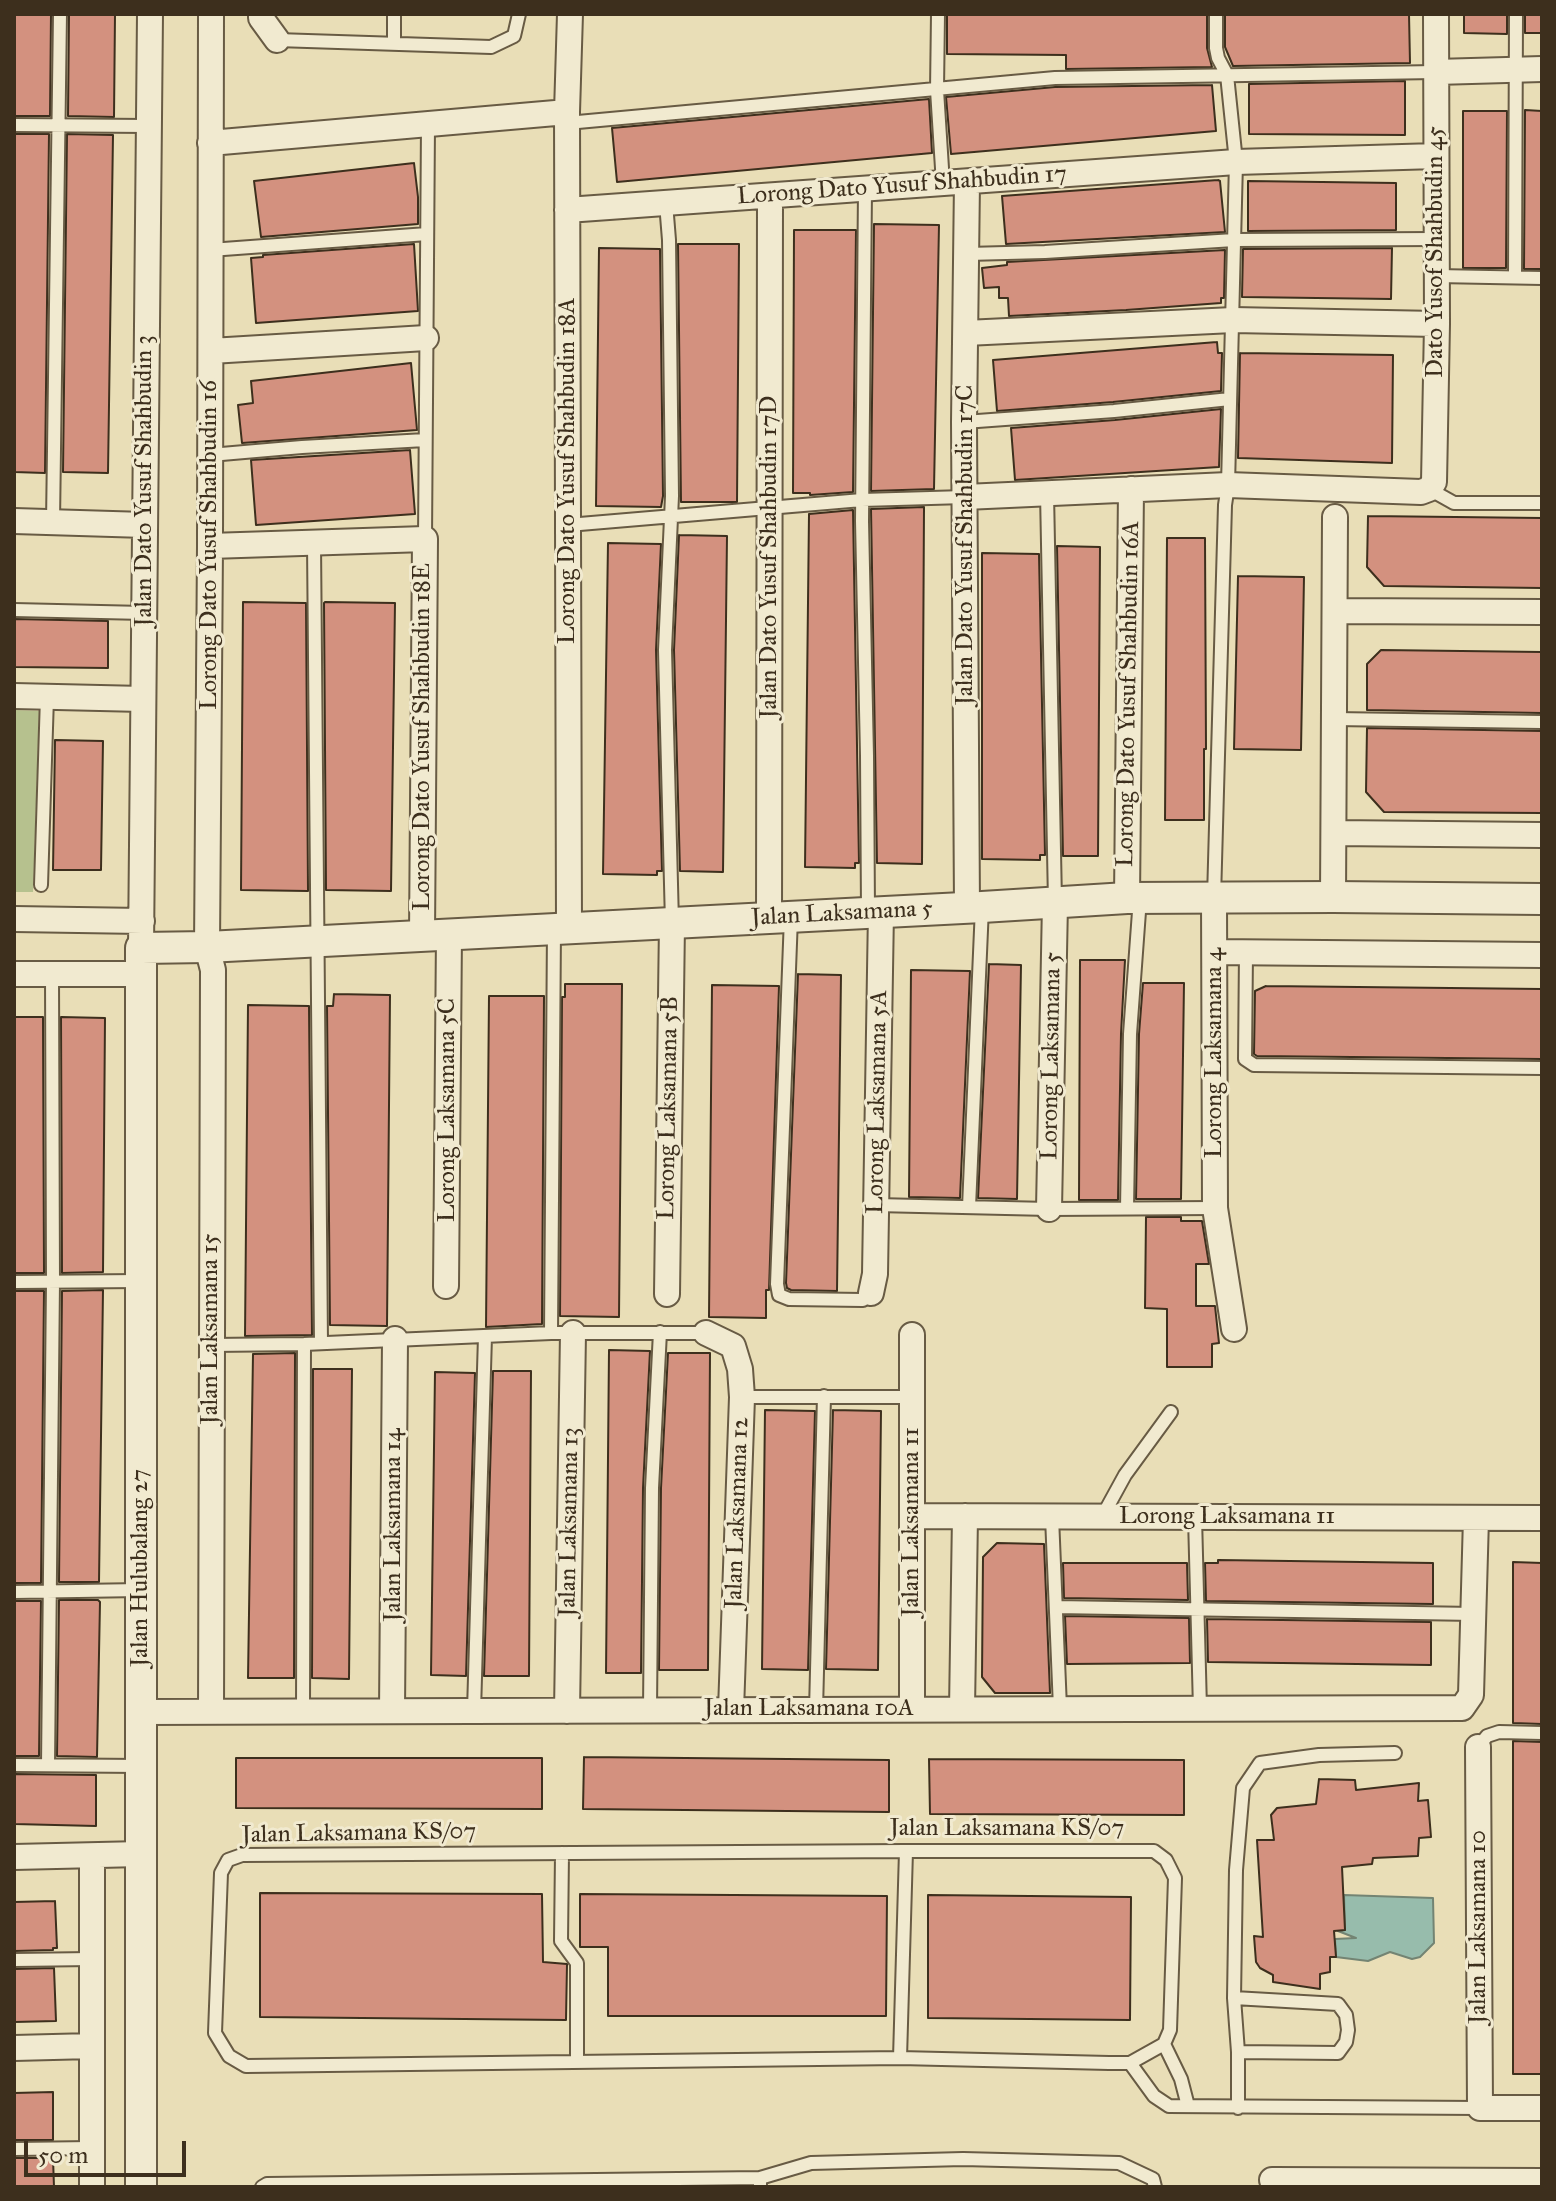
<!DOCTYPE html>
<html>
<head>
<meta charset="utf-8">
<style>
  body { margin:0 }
  #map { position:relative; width:1556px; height:2201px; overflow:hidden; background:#e9deb7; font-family:"IM FELL Great Primer",serif }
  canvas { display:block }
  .frame { position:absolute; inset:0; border:16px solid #3d2f1d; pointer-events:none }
  .scale { position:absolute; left:24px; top:2141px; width:162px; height:36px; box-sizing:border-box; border:4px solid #3d2f1d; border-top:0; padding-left:10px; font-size:24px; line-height:28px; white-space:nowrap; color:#3d2f1d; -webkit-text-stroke:6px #f1ead0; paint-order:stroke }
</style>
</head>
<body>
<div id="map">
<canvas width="1556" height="2201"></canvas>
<div class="frame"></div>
<div class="scale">50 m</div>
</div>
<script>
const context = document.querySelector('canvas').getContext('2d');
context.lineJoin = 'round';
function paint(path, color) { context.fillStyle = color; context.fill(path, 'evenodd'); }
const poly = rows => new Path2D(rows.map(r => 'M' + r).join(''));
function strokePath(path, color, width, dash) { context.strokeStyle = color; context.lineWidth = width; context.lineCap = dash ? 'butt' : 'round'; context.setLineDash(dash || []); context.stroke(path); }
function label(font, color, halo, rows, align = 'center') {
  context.font = font + ' "IM FELL Great Primer",serif'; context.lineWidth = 6; context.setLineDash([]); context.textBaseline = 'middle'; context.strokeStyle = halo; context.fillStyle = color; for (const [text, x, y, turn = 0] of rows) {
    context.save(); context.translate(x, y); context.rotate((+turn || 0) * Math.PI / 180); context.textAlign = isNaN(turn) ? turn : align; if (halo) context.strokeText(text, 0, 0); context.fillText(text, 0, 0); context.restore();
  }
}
paint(poly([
  [14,710,39,711,33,892,14,892]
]), '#b6c18e');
const water = poly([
  [1344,1895,1433,1898,1434,1943,1420,1957,1412,1959,1390,1952,1368,1961,1336,1957,1335,1939,1356,1938,1338,1931,1345,1930,1344,1895]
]);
paint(water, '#97bcac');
strokePath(water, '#738473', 2);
const building = poly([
  [14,14,51,14,50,116,14,116,14,14],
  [69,14,115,14,114,117,68,116,69,14],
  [947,14,1207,14,1207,48,1212,67,1066,69,1066,55,947,54,947,14],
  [1225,14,1409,14,1410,63,1233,66,1225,47,1225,14],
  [1464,14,1507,14,1507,34,1464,33,1464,14],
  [1525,14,1542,14,1542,33,1525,33,1525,14],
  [1405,81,1405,135,1249,134,1249,84,1405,81],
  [1212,85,1216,131,951,154,946,97,1055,87,1212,85],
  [929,99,932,153,617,182,612,128,929,99],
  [1525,110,1542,111,1542,269,1524,269,1525,110],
  [1463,111,1507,111,1506,268,1463,268,1463,111],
  [14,134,49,134,45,473,14,472,14,134],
  [67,134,113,135,108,473,63,472,67,134],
  [414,163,418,197,418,224,261,237,254,181,414,163],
  [1218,180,1220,181,1225,232,1006,244,1002,196,1218,180],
  [1248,181,1396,183,1396,230,1248,231,1248,181],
  [874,224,939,225,934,489,871,491,874,224],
  [794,230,856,230,853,492,810,495,810,493,793,493,794,230],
  [414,244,418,311,256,323,251,258,263,257,263,255,414,244],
  [678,244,739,244,737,502,681,502,678,244],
  [599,248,660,249,663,496,661,507,596,506,599,248],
  [1392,248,1391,299,1242,297,1243,249,1392,248],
  [1225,250,1224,298,1221,298,1221,303,1126,310,1009,316,1008,298,999,298,999,287,984,288,982,268,1007,265,1007,262,1225,250],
  [1217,342,1218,353,1222,353,1221,391,1113,402,997,411,993,360,1217,342],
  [1240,353,1393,355,1392,463,1238,458,1240,353],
  [411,363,417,430,242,443,238,405,253,403,251,381,411,363],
  [1221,409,1219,467,1015,480,1011,428,1115,420,1221,409],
  [410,450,415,514,256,525,251,460,410,450],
  [924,507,922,864,877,863,871,509,924,507],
  [853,510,859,863,855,863,855,868,805,867,809,514,853,510],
  [1368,516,1542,518,1542,588,1384,586,1367,567,1368,516],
  [679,535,727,536,723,872,680,871,674,650,679,535],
  [1167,538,1205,538,1206,749,1204,749,1204,820,1165,820,1167,538],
  [608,543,661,544,656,650,662,871,657,871,657,875,603,874,608,543],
  [1057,546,1100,547,1098,856,1063,856,1057,546],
  [982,553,1039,554,1045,855,1040,855,1040,860,982,859,982,553],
  [1238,576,1304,577,1301,750,1234,749,1238,576],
  [243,602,306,603,308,891,241,890,243,602],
  [325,602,395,603,391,891,326,890,324,603,325,602],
  [14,619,108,621,108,668,14,667,14,619],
  [1381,650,1542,652,1542,713,1367,710,1367,664,1381,650],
  [1367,728,1542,731,1542,813,1384,812,1366,792,1367,728],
  [55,740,103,741,101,870,53,870,55,740],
  [1080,960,1125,960,1121,1034,1118,1200,1079,1200,1080,960],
  [989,964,1021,965,1017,1199,978,1198,989,964],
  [911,970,970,971,960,1198,909,1197,911,970],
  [798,974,841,975,837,1291,791,1290,787,1288,786,1283,798,974],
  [1143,983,1184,983,1181,1199,1136,1199,1139,1034,1143,983],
  [565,984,622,984,619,1317,560,1316,562,997,565,997,565,984],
  [712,985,779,986,769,1290,766,1290,766,1318,709,1317,712,985],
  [1266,986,1542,989,1542,1059,1257,1056,1254,1054,1255,991,1266,986],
  [334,994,390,995,387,1326,330,1325,327,1006,333,1006,334,994],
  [489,996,544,996,542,1324,486,1327,489,996],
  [248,1005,309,1006,312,1335,245,1336,248,1005],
  [14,1017,43,1017,44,1273,14,1273,14,1017],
  [61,1017,105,1018,103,1272,62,1273,61,1017],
  [1146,1217,1181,1217,1181,1221,1202,1221,1209,1264,1196,1264,1196,1306,1215,1306,1219,1343,1212,1344,1212,1367,1167,1367,1167,1309,1145,1308,1146,1217],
  [103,1290,99,1582,59,1582,62,1291,103,1290],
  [14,1291,44,1291,41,1583,14,1583,14,1291],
  [609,1350,650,1351,643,1488,641,1673,606,1673,609,1350],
  [295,1353,294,1678,248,1678,253,1354,295,1353],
  [668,1353,710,1353,708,1670,659,1670,661,1488,668,1353],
  [313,1369,352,1369,349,1679,312,1678,313,1369],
  [493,1371,531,1371,529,1676,484,1676,493,1371],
  [435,1372,475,1373,466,1676,431,1675,435,1372],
  [765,1410,815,1411,808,1670,762,1669,765,1410],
  [833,1410,881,1411,878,1670,826,1669,833,1410],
  [997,1543,1044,1544,1050,1693,995,1693,982,1677,983,1557,997,1543],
  [1218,1560,1433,1563,1433,1604,1206,1601,1205,1563,1218,1563,1218,1560],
  [1513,1562,1542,1563,1542,1724,1513,1723,1513,1562],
  [1063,1563,1187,1563,1188,1600,1064,1598,1063,1563],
  [59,1600,98,1600,100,1602,97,1757,57,1756,59,1600],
  [14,1601,41,1601,39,1756,14,1756,14,1601],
  [1065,1616,1189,1618,1190,1663,1067,1664,1065,1616],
  [1207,1619,1431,1622,1431,1665,1208,1662,1207,1619],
  [1513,1741,1542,1742,1542,2074,1513,2074,1513,1741],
  [584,1757,889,1760,889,1812,583,1809,584,1757],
  [236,1758,542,1758,542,1809,236,1808,236,1758],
  [929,1759,1184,1760,1184,1815,930,1814,929,1759],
  [14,1774,96,1775,96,1826,14,1824,14,1774],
  [1319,1779,1355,1780,1356,1790,1419,1783,1418,1801,1428,1800,1431,1837,1419,1838,1418,1856,1373,1858,1372,1864,1342,1867,1345,1930,1334,1931,1336,1957,1330,1957,1330,1972,1320,1974,1320,1989,1273,1982,1273,1975,1260,1968,1256,1962,1254,1936,1263,1937,1257,1840,1274,1840,1271,1815,1277,1808,1316,1804,1319,1779],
  [260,1893,542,1894,543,1962,567,1964,566,2020,260,2017,260,1893],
  [580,1894,887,1896,886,2016,608,2016,608,1947,580,1947,580,1894],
  [928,1895,1131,1897,1130,2020,928,2018,928,1895],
  [55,1901,57,1948,53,1948,53,1950,14,1951,14,1902,55,1901],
  [54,1968,56,2021,14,2022,14,1969,54,1968],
  [53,2092,53,2140,14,2140,14,2093,53,2092],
  [14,2158,53,2158,54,2187,14,2187,14,2158]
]);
paint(building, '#d3917f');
strokePath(building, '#3d2f1d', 2);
const service = poly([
  [938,14,937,90,943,184],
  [277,40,491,47,514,36,519,14],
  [394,44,394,14],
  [567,123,1055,78,1436,72],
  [14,125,148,126],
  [865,189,862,521,867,756,868,912],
  [666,203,669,240,672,496,665,650,672,923],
  [210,250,427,234],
  [967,254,1045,252,1234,240,1437,239],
  [1437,276,1542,278],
  [1515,277,1516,14],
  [964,422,1114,411,1230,399],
  [210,455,302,447,425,440],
  [1429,489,1454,503,1542,503],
  [1047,493,1055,902],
  [53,522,60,14],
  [568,525,862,500,965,497],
  [425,539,428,124],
  [314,543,321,1343],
  [14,610,144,613],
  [1334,719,1542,722],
  [41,885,47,697],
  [1214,898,1225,505,1228,485,1236,162,1227,75,1218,58,1216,48,1216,14],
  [791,917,777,1284,779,1295,789,1299,863,1300,871,1293],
  [1246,952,1245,1059,1254,1065,1542,1068],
  [876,1205,1049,1209,1215,1208],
  [969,1207,982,907],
  [1127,1208,1130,1034,1140,898],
  [14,1282,141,1281],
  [551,1333,554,928],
  [211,1345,304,1344,551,1333,706,1333],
  [742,1397,913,1397],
  [1052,1517,1060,1708],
  [1102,1517,1125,1475,1171,1412],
  [1195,1517,1200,1709],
  [14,1592,141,1590],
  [1056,1607,1474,1614],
  [650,1710,652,1488,660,1332],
  [816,1710,824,1396],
  [474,1711,485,1336],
  [303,1712,304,1344],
  [1478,1747,1487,1736,1499,1732,1542,1733],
  [14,1765,141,1766],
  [48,1765,53,1282,52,974],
  [906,1851,1154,1851,1166,1860,1175,1878,1170,2030,1164,2044,1130,2063,1109,2063,900,2058,246,2066,229,2056,215,2033,221,1873,228,1860,242,1855,906,1851],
  [562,1853,561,1941,577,1963,577,2060],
  [14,1960,92,1959],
  [1234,1998,1338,2004,1346,2015,1348,2030,1346,2042,1338,2053,1238,2052],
  [1164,2044,1181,2079,1188,2106],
  [900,2058,906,1851],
  [1130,2063,1154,2096,1169,2106,1480,2108],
  [1238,2108,1238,2052,1234,1998,1236,1870,1243,1788,1260,1763,1319,1755,1395,1753],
  [14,2149,92,2148],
  [262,2187,267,2184,760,2178],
  [760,2187,760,2178,811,2163,963,2159,1119,2163,1153,2179,1155,2187]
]);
const minor = poly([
  [261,14,261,18,277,40],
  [1436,72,1542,69],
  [210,143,567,112],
  [967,182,964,422,967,908],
  [567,210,1236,162,1436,156],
  [966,333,1233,320,1437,324],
  [211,351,426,338],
  [965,497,1228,485,1421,492,1429,489,1434,482,1437,324,1436,14],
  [14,521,145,525],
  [210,546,425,539,422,935],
  [1335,611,1542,612],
  [14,696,143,699],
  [1334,833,1542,835],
  [1333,897,1335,517],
  [1127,898,1131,489],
  [1214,898,1215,1208,1234,1329],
  [769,918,770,196],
  [14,919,142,921],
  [569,928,567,112,570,14],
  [141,948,150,14],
  [1215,952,1542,955],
  [14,974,141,974],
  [1049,1209,1055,903],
  [446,1286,449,933],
  [871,1293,875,1274,881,911],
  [667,1294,672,923],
  [706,1333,733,1346,740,1369,742,1397,731,1710],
  [912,1516,1542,1518],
  [912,1709,912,1335],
  [962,1709,965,1516],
  [392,1711,395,1339],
  [567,1711,573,1333],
  [141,1712,1462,1708,1471,1695,1476,1518],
  [211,1712,213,970,207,947,210,546,211,14],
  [1478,1747,1480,2108,1542,2108],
  [14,1857,141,1854],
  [14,2048,92,2046],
  [1272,2180,1542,2181],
  [92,2187,92,1856]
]);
const tertiary = poly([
  [141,2187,141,948,207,947,982,907,1127,898,1333,897,1542,899]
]);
strokePath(service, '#685b44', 16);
strokePath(minor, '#685b44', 28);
strokePath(tertiary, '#685b44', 34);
strokePath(service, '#f1ead0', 12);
strokePath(minor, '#f1ead0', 24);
strokePath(tertiary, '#f1ead0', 30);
label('24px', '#3d2f1d', '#f1ead0', [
  ["Lorong Dato Yusuf Shahbudin 17",902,186,-4],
  ["Dato Yusof Shahbudin 45",1436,252,-90],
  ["Lorong Dato Yusuf Shahbudin 18A",568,471,-90],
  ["Jalan Dato Yusuf Shahbudin 3",145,481,-90],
  ["Lorong Dato Yusuf Shahbudin 16",210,545,-90],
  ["Jalan Dato Yusuf Shahbudin 17C",966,545,-90],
  ["Jalan Dato Yusuf Shahbudin 17D",770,557,-90],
  ["Lorong Dato Yusuf Shahbudin 16A",1129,694,-89],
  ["Lorong Dato Yusuf Shahbudin 18E",423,737,-90],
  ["Jalan Laksamana 5",842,914,-3],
  ["Lorong Laksamana 4",1215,1053,-90],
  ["Lorong Laksamana 5",1052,1056,-89],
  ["Lorong Laksamana 5A",878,1102,-89],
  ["Lorong Laksamana 5B",669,1108,-89],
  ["Lorong Laksamana 5C",448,1110,-90],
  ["Jalan Laksamana 15",211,1329,-90],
  ["Jalan Laksamana 12",738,1513,-88],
  ["Lorong Laksamana 11",1227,1517],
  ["Jalan Laksamana 13",570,1522,-89],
  ["Jalan Laksamana 11",912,1522,-90],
  ["Jalan Laksamana 14",394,1525,-90],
  ["Jalan Hulubalang 27",141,1568,-90],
  ["Jalan Laksamana 10A",809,1709],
  ["Jalan Laksamana KS/07",1007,1829],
  ["Jalan Laksamana KS/07",359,1834,-1],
  ["Jalan Laksamana 10",1479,1927,-90]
]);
</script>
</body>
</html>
